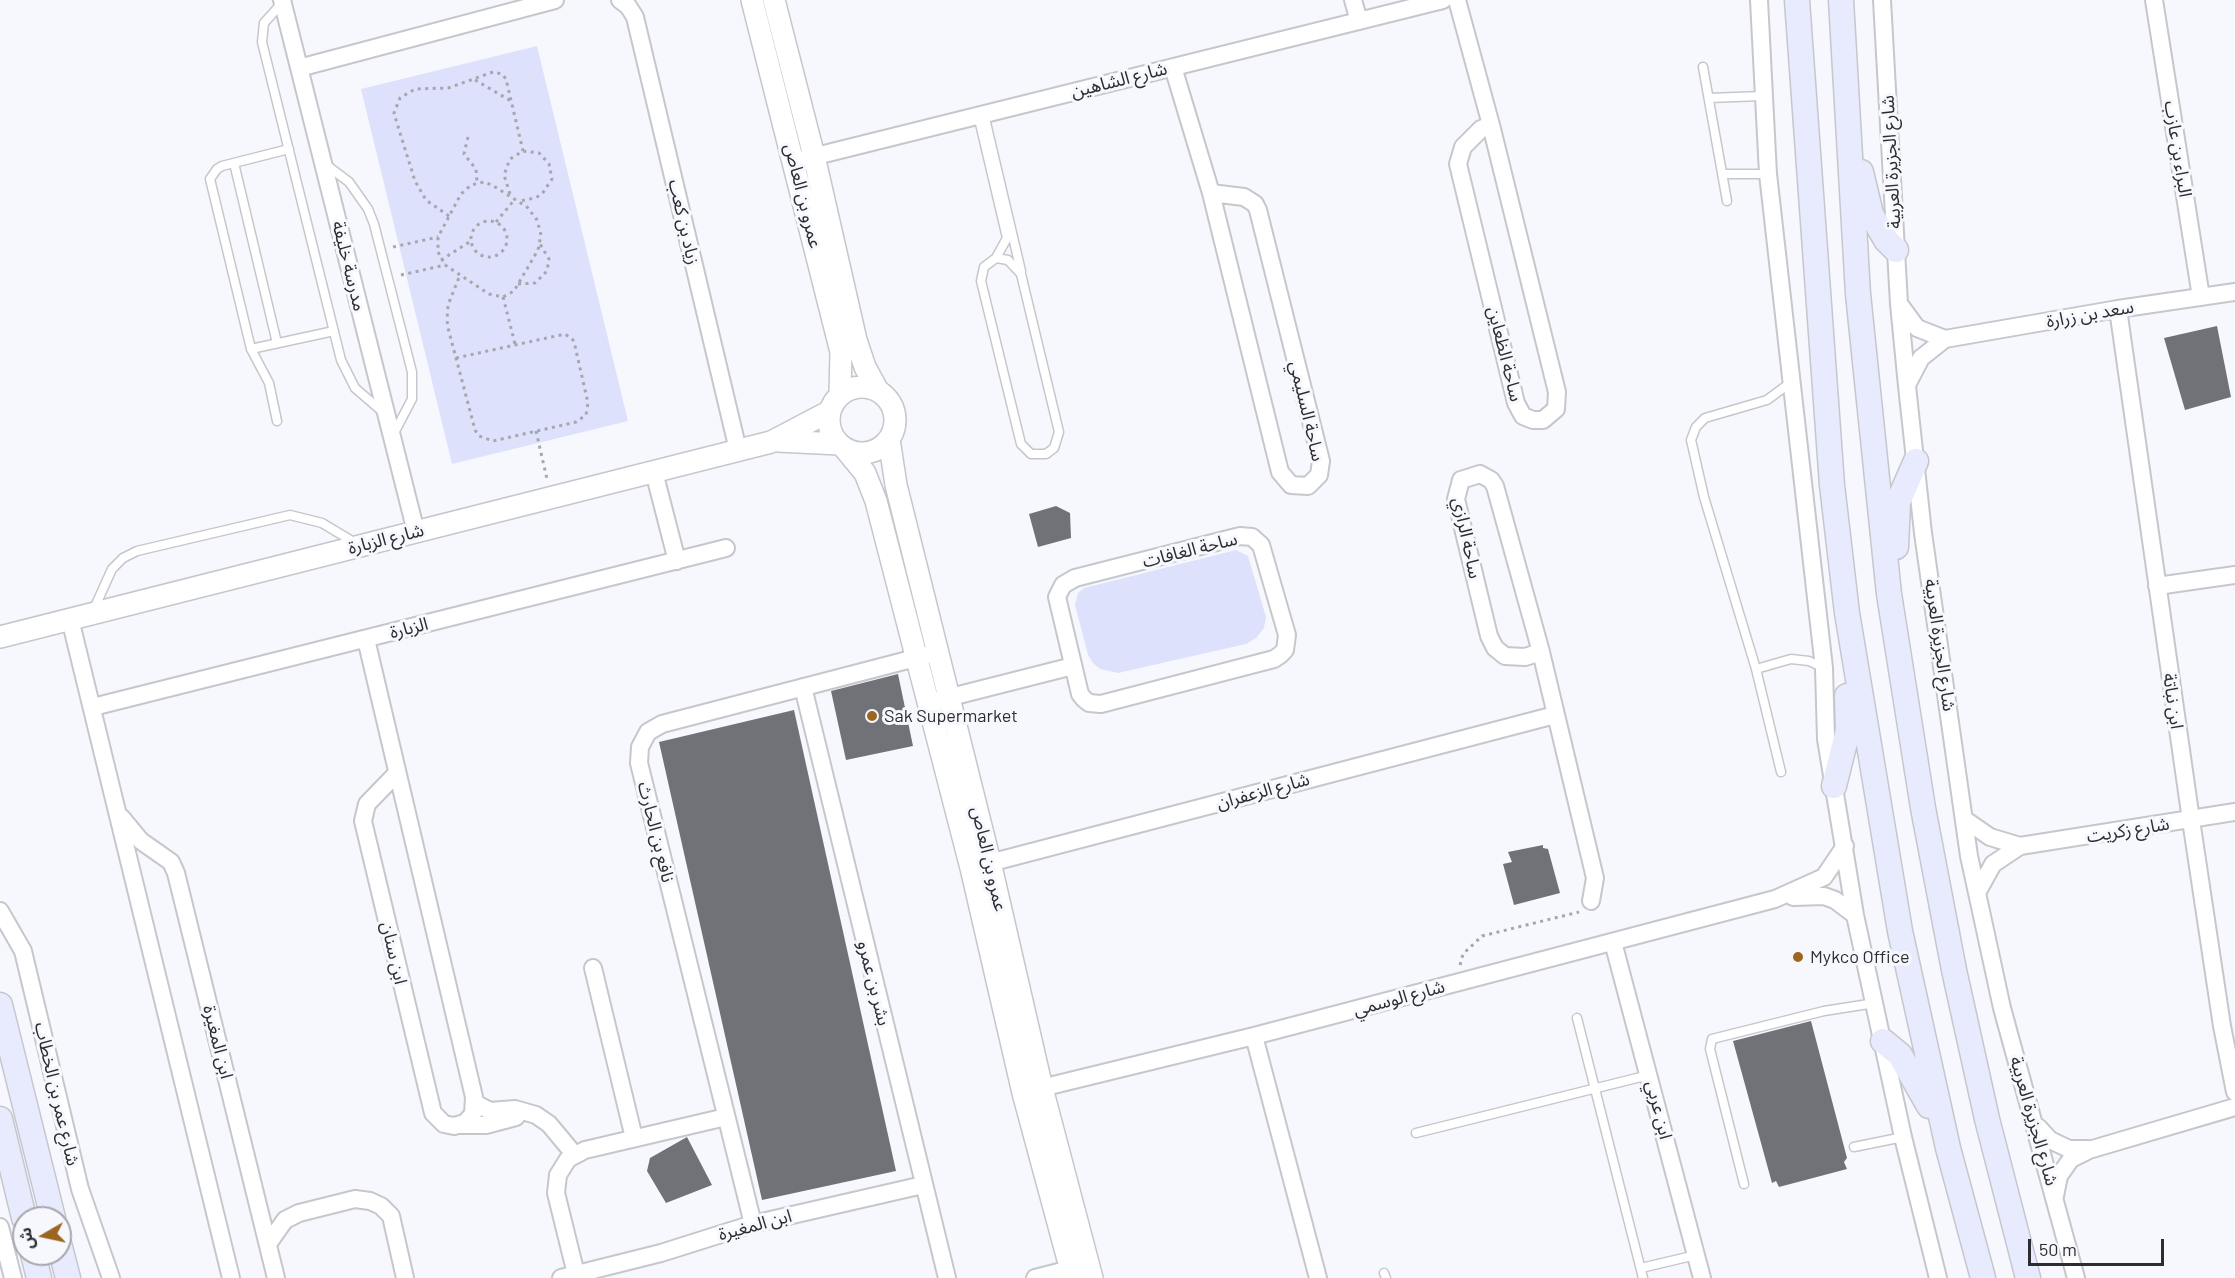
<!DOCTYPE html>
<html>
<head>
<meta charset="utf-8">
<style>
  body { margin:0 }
  #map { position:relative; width:2235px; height:1278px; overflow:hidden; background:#f7f8fe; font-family:Barlow,"Noto Sans Arabic",sans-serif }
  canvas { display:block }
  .north { position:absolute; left:12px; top:1206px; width:60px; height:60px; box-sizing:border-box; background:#f7f8fe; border:2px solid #a6a7ac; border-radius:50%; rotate:261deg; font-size:16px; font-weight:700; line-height:24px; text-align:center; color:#2c2d30 }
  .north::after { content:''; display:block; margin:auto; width:21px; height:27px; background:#9c661f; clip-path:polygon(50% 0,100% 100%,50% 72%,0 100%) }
  .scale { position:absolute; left:2028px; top:1239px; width:136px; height:27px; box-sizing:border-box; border:3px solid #2c2d30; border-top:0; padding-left:8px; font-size:18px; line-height:21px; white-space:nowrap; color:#2c2d30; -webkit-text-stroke:4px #f7f8fe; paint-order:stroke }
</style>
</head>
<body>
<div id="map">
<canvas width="2235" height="1278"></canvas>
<div class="north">ش</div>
<div class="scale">50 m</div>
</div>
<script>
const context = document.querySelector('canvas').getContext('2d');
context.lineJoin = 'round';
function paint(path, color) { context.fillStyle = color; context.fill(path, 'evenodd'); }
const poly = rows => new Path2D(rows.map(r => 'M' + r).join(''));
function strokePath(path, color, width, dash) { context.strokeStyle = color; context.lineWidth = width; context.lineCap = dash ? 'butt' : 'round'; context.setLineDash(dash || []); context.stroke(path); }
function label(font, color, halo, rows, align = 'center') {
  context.font = font + ' Barlow,"Noto Sans Arabic",sans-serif'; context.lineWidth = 6; context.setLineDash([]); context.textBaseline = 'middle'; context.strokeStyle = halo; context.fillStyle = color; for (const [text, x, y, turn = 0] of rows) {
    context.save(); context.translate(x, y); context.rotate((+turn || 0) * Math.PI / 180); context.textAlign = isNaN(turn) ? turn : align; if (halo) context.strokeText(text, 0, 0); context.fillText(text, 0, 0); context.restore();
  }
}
paint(poly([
  [537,46,628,421,452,464,361,89],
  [1236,550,1248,556,1266,617,1264,628,1256,638,1246,644,1118,673,1100,669,1093,663,1088,655,1075,605,1078,593,1084,588]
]), '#dde1fc');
paint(poly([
  [2217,326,2231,397,2185,410,2164,338],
  [1056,506,1070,513,1071,538,1038,547,1029,514],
  [898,674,913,746,846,760,831,691],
  [794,710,896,1171,762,1200,659,742],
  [1543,845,1543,848,1548,849,1560,893,1514,905,1503,864,1512,862,1508,852],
  [1811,1021,1847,1158,1844,1162,1847,1169,1779,1187,1776,1181,1772,1183,1733,1041],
  [687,1137,712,1185,666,1203,647,1171,650,1158]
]), '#717278');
const service = poly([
  [282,3,264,23,262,42,341,360,355,388,384,413],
  [1703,67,1727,201],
  [1709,98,1762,96],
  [984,114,1021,271],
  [978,115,1007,238,996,258,984,267,981,281,1021,444,1031,454,1046,454,1054,448,1059,432,1021,274,1008,260,996,258],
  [234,163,277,343],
  [325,164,349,182,368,209,374,224,412,372,412,399,392,437],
  [1723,174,1768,174],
  [251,349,334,331],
  [277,421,269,383,251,349,210,179,217,169,222,166,289,149],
  [93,611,112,569,123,558,137,551,290,515,322,523,357,544],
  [1756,669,1791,659,1809,661,1824,668],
  [1781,772,1756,669,1704,497,1691,440,1696,427,1705,418,1767,400,1790,383],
  [1577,1018,1643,1278],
  [1416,1133,1649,1075],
  [1854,1147,1903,1137],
  [1744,1184,1710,1049,1712,1039,1824,1011,1875,1003],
  [1641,1268,1696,1255],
  [1384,1273,1386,1278]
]);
const minor = poly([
  [282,0,416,532],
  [620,0,628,6,635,17,738,450],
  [1353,0,1359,21],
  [1457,0,1491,125],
  [1759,0,1768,174,1824,668,1826,739,1855,915,1903,1137,1938,1278],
  [1882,0,1899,304,1907,386,1923,533,1969,856,2002,1008,2076,1278],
  [2154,0,2201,297],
  [1173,67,1211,193,1280,472,1291,485,1308,486,1319,475,1321,461,1258,210,1255,204,1244,197,1211,193],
  [299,68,555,0],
  [1491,125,1557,392,1556,409,1543,420,1533,420,1523,416,1516,403,1458,164,1463,147,1481,129,1491,125],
  [804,159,1443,0],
  [1900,305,1917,328,1945,339],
  [2118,309,2191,820,2222,1026,2235,1092],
  [1908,383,1921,358,1945,339,2118,309,2235,292],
  [654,472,677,561],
  [1480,474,1491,480,1495,486,1541,652,1525,657,1505,656,1495,648,1489,636,1456,499,1461,480,1480,474],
  [1240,536,1252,537,1261,545,1287,635,1285,650,1280,655,1274,659,1101,704,1089,703,1084,699,1080,694,1057,597,1063,585,1075,578,1240,536],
  [2157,586,2235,575],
  [70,619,231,1278],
  [366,639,474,1097,473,1114,465,1123,454,1126,444,1124,433,1113,363,821,367,804,397,773],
  [1541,652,1595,878,1591,901],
  [803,687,947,1278],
  [939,700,1073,666],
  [93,707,726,548],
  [122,818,141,841,171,862,176,873,276,1278],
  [1964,819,1990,837,2020,846],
  [978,866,1555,715],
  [1977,893,1993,864,2020,846,2235,812],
  [1793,897,1824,896,1835,900,1855,915],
  [0,911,23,951,80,1189,111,1278],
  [1613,942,1702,1278],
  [593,968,634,1138],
  [1254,1036,1318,1278],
  [1033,1090,1254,1036,1775,899,1824,877,1845,846],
  [475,1103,490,1111,515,1109,536,1115,549,1124,574,1154],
  [460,1125,486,1125,516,1117],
  [2038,1127,2050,1140,2069,1149,2088,1149],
  [2055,1196,2059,1176,2071,1159,2089,1150,2235,1107],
  [753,1224,639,763,640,747,648,732,662,724,927,655],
  [0,1227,13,1278],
  [268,1244,285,1220,299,1213,355,1199,370,1201,381,1206,391,1216,405,1278],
  [576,1274,556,1193,558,1175,568,1159,585,1150,726,1117],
  [561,1278,661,1253,753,1224,923,1185],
  [1035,1278,1082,1266]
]);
const tertiary = poly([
  [752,0,841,352,840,394],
  [774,0,814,156,856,340,865,367,878,391],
  '829 420a33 33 0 1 1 66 0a33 33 0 1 1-66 0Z',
  [889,439,896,485,990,862,1042,1088,1092,1278],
  [778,441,839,444],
  [846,450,865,473,876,501,971,868,1023,1093,1073,1278],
  [0,637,771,442,830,411]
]);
const secondary = poly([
  [1797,0,1832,485,1847,613,1900,931,1948,1148,1983,1278],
  [1841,0,1858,294,1889,594,1923,808,1954,970,1987,1119,2028,1278],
  [1861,172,1871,214,1886,240,1896,250],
  [1896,547,1898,502,1916,461],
  [1834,786,1848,730,1847,696],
  [0,1005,53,1218],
  [1883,1041,1900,1055,1929,1106],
  [0,1119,24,1218],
  [60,1247,68,1278],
  [33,1254,39,1278]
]);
strokePath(service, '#c6c7cd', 11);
strokePath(minor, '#c6c7cd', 20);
strokePath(tertiary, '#c6c7cd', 24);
strokePath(secondary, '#c6c7cd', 27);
strokePath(poly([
  [475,80,511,101],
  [468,137,464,154,476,169,477,182],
  [510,194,504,175,510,159,523,151,539,153,549,164,552,179,542,194,535,198,520,201],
  [449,216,426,200,415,181,396,120,394,113,400,98,415,89,448,88,493,72,502,74,506,79,523,151],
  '471 239a18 18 0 1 1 36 0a18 18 0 1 1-36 0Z',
  [496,222,515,199],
  [393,247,438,237],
  [441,260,471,241],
  [401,275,445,265,489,294,503,297,514,291,538,250,541,235,537,220,527,207,492,185,484,182,471,185,461,194,438,237,438,252,445,265],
  [518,284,535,283,547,271,549,259,540,244],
  [503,297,515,344],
  [456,358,565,334,573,340,575,346,588,403,586,415,576,422,493,441,479,436,475,430,456,358,448,328,447,320,448,305,460,275],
  [536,431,547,479],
  [1460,965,1463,954,1482,936,1579,912]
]), '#a6a7ac', 3, [3, 4.5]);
strokePath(service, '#fff', 8);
strokePath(minor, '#fff', 16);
strokePath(tertiary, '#fff', 21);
strokePath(secondary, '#e8eafe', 24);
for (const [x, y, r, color] of [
  [872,716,6,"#9c661f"],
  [1798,957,6,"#9c661f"]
]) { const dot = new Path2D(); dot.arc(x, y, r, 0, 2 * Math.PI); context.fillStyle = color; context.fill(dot); strokePath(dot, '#f7f8fe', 2); }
label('18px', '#2c2d30', '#f7f8fe', [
  ["شارع الشاهين",1119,80,-14],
  ["البراء بن عازب",2178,149,81],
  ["شارع الجزيرة العربية",1891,162,-93],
  ["عمرو بن العاص",803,196,76],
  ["زياد بن كعب",684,222,77],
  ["مدرسة خليفة",349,266,76],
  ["سعد بن زرارة",2090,314,-10],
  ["ساحة الظعاين",1505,354,76],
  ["ساحة السليمي",1307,411,77],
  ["ساحة الرازي",1467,538,78],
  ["شارع الزبارة",386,539,-14],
  ["ساحة الغافات",1190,550,-14],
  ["الزبارة",409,628,-14],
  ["شارع الجزيرة العربية",1940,645,82],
  ["ابن نباتة",2173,701,82],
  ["شارع الزعفران",1263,791,-15],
  ["شارع زكريت",2128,830,-9],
  ["نافع بن الحارث",656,832,76],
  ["عمرو بن العاص",989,859,77],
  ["ابن سنان",394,953,77],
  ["بشر بن عمرو",874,983,76],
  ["شارع الوسمي",1399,998,-15],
  ["ابن المغيرة",218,1042,76],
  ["شارع عمر بن الخطاب",57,1094,77],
  ["ابن عربي",1659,1110,76],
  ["شارع الجزيرة العربية",2034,1121,74],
  ["ابن المغيرة",755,1225,-15]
]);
label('18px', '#2c2d30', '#f7f8fe', [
  ["Sak Supermarket",884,716],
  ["Mykco Office",1810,957]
], 'left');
</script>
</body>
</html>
